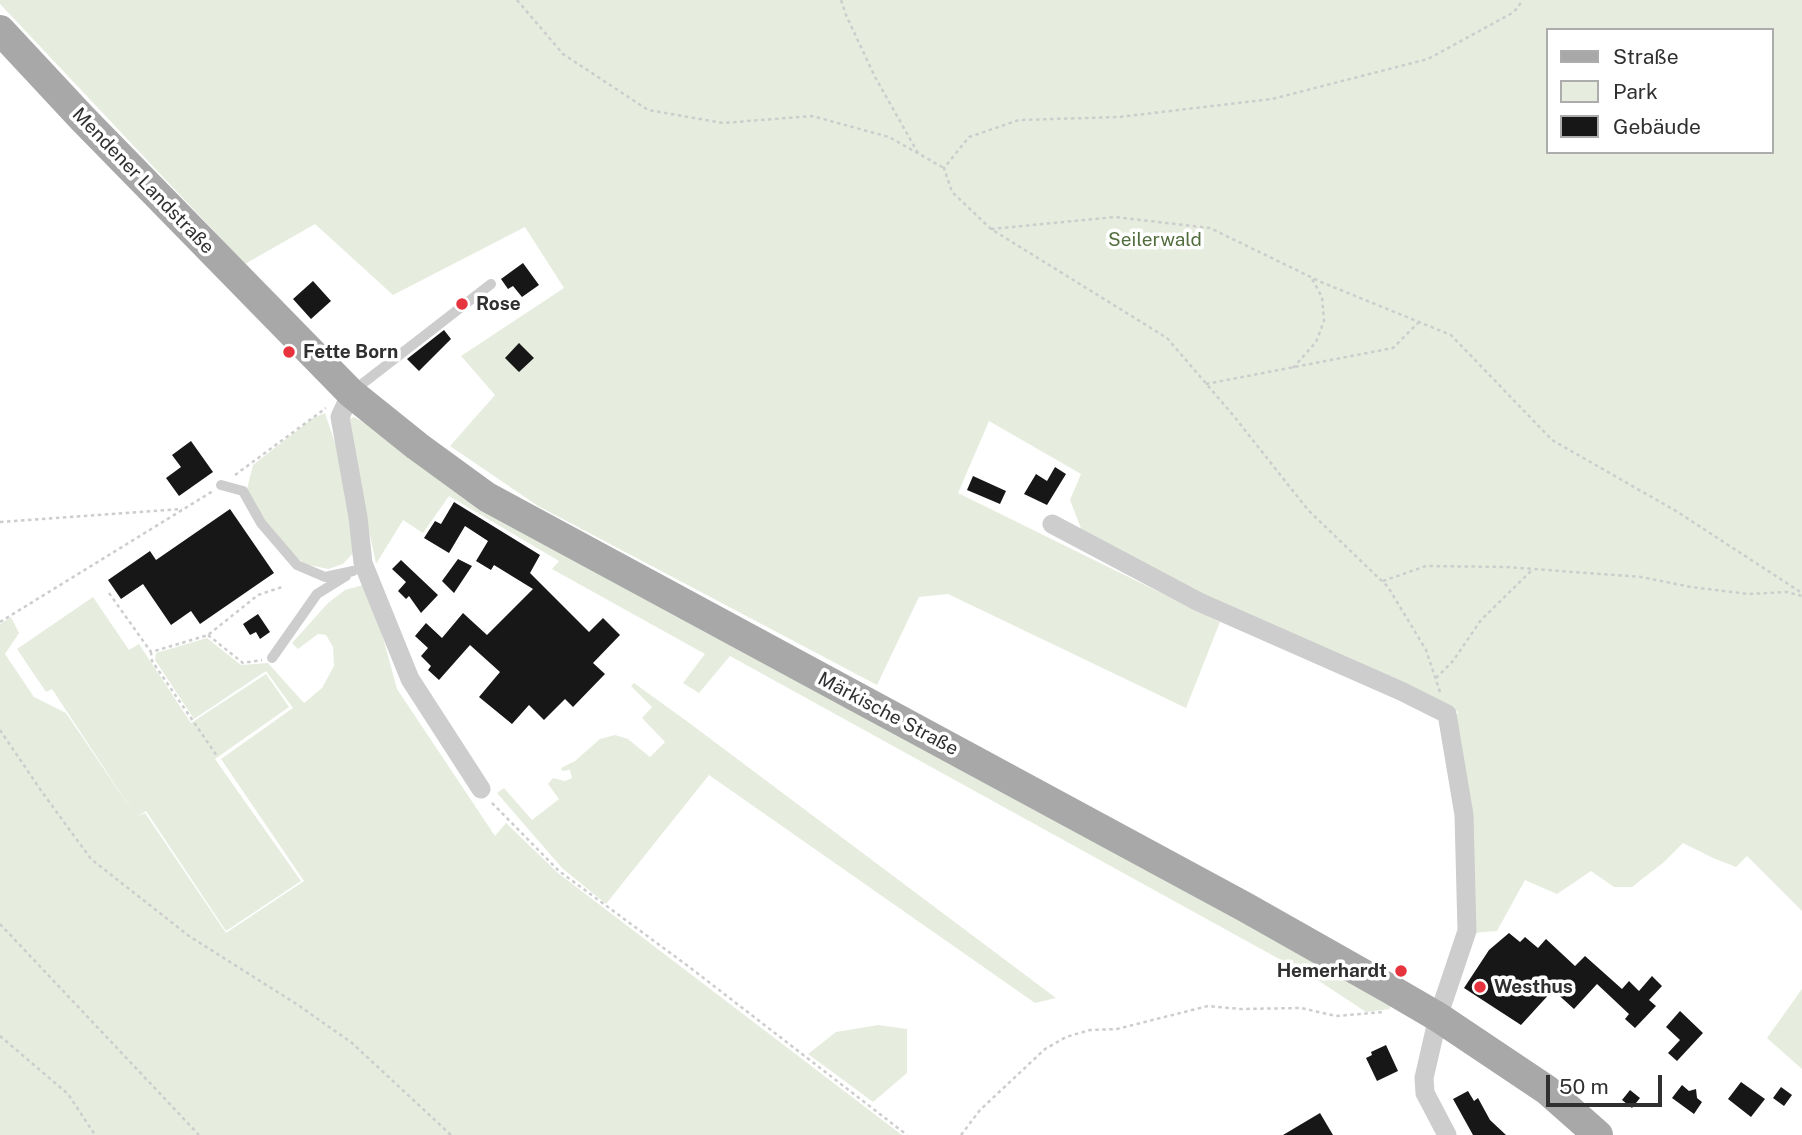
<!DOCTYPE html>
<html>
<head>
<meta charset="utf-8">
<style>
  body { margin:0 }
  #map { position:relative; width:1802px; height:1135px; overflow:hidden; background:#fff; font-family:"Public Sans",sans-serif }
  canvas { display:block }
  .legend { position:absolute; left:1546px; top:28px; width:228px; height:126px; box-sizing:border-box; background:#fff; border:2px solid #acacac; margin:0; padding:9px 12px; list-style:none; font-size:21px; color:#303030 }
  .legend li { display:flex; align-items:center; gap:14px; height:35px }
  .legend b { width:35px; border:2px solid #acacac }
  .scale { position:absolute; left:1546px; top:1075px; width:116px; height:32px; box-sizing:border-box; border:4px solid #303030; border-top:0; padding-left:9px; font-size:21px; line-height:24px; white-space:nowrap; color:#303030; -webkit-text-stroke:5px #fff; paint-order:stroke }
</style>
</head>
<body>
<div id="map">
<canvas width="1802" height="1135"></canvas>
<ul class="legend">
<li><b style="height:9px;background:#a8a8a8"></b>Straße</li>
<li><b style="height:19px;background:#e6edde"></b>Park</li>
<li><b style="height:19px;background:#171717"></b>Gebäude</li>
</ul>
<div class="scale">50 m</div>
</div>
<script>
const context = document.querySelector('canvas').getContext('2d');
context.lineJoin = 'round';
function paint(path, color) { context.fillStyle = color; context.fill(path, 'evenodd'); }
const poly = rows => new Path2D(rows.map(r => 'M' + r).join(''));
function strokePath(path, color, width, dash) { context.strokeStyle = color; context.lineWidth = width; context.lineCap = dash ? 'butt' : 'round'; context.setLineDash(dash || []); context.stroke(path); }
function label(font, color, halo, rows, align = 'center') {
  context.font = font + ' "Public Sans",sans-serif'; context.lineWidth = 7; context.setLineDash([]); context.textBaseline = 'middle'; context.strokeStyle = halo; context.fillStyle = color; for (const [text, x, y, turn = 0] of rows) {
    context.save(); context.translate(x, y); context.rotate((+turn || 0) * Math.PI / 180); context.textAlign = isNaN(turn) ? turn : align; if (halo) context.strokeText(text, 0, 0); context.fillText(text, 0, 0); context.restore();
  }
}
paint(poly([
  [0,0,1802,0,1802,911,1747,856,1736,867,1713,858,1683,843,1664,862,1632,887,1614,887,1591,871,1557,894,1525,880,1497,931,1473,933,1456,716,1458,712,1402,683,1196,595,1082,531,1070,500,1081,474,989,421,958,493,1220,622,1186,708,948,594,919,597,877,685,538,506,450,446,495,395,461,356,564,288,525,227,393,295,315,224,245,264,0,4],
  [1548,30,1772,30,1772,152,1548,152],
  [325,413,342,464,354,552,343,564,328,569,305,564,289,552,265,522,247,489,253,465,313,418],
  [354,417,1390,1002,1390,1009,1366,1012,1319,981,730,656,699,693,683,683,705,654,552,569,559,561,449,496,423,533,403,520,376,564,347,426,349,419],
  [363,585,371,593,397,689,495,836,506,823,558,873,902,1135,0,1135,0,624,11,617,19,633,5,654,34,697,66,713,137,818,52,689,46,692,17,649,93,597,129,650,139,644,191,723,266,674,289,707,215,759,301,881,226,931,146,811,138,816,145,813,226,933,304,881,221,759,293,708,266,671,194,719,155,660,156,653,207,638,241,665,268,663,304,703,322,688,334,666,333,647,326,635,318,634,298,649,292,643,328,603,345,590],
  [634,683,688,722,1056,998,1035,1003,709,775,606,904,562,868,497,793,504,788,532,820,559,799,548,784,553,778,565,781,572,778,570,770,562,771,561,768,575,761,600,739,615,735,628,739,650,757,665,742,642,718,652,707,631,686],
  [1802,989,1802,1069,1767,1038],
  [878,1025,907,1029,907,1073,873,1102,808,1054,836,1032]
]), '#e6edde');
paint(poly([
  [523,263,539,285,522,297,513,286,508,289,501,279],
  [313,281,331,301,311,319,293,299],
  [444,330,451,339,419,371,407,359],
  [519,343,534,358,519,372,505,358],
  [191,441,213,472,179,496,166,478,181,467,172,455],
  [1055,467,1066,474,1047,505,1024,494,1036,474,1047,481],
  [973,476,1006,491,1000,504,967,490],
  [454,502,540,555,530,573,589,632,603,618,620,635,593,663,605,674,573,707,565,699,544,720,529,705,512,724,479,697,500,672,470,645,439,680,428,670,431,666,421,656,428,648,415,636,426,623,442,638,463,613,487,635,533,589,494,565,491,570,476,561,488,541,465,526,449,553,424,538,435,521,441,524],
  [230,509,274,573,200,624,191,611,171,625,143,584,121,599,108,580,150,551,156,560],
  [458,559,472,566,454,593,442,581],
  [401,560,438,595,421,613,409,596,406,599,398,591,406,582,392,569],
  [258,614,270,632,260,639,256,632,250,635,243,624],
  [1509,933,1520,942,1525,937,1538,948,1546,939,1575,966,1585,956,1622,989,1629,981,1639,991,1652,976,1662,986,1649,1000,1656,1006,1635,1028,1625,1019,1629,1014,1597,984,1574,1009,1553,990,1521,1025,1464,988,1489,950],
  [1680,1011,1703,1033,1677,1061,1668,1053,1680,1040,1666,1027],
  [1386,1045,1398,1071,1377,1081,1366,1058,1372,1055,1371,1052],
  [1741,1082,1765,1099,1751,1117,1728,1099],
  [1682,1085,1689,1091,1696,1089,1697,1098,1702,1102,1694,1114,1672,1098],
  [1781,1087,1792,1095,1784,1106,1773,1098],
  [1630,1090,1640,1098,1632,1108,1622,1100],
  [1468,1091,1474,1101,1478,1098,1490,1120,1506,1135,1473,1135,1453,1099],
  [1320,1113,1333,1135,1283,1135]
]), '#171717');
strokePath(poly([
  [517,0,563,54,648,110,723,123,812,116,889,137,944,168],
  [841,0,846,15,875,77,918,153],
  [991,229,1115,217,1210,228,1321,282,1451,335,1552,440,1676,511,1802,593],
  [1293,368,1316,342,1324,321,1322,297,1311,277],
  [1206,384,1393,348,1419,322],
  [235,475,326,408],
  [0,522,182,509],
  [1383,581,1426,566,1507,567,1641,577,1691,587,1748,594,1787,592,1802,596],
  [109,593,151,652,208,635,258,595,282,587],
  [0,622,213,491],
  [208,635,243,663,262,660],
  [151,652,152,661,217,756],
  [1436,678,1453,661,1481,620,1533,569],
  [1440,692,1426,650,1388,587,1308,510,1233,415,1167,338,991,229,952,192,944,168,969,137,1019,120,1119,117,1272,99,1428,59,1514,12,1523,0],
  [0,730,42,792,91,859,189,936,298,1005,352,1043,451,1135],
  [492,803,559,871,688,966,907,1135],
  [0,924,199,1135],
  [0,1036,68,1094,95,1135],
  [961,1135,980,1110,1045,1049,1066,1037,1090,1030,1117,1029,1208,1006,1240,1009,1301,1008,1336,1016,1384,1012]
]), '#cdcdcd', 2.5, [3.5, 3.5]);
strokePath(poly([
  [353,391,491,284],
  [221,485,243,491,261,523,297,565,325,577,353,571],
  [272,658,317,594,346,576]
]), '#cdcdcd', 10);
strokePath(poly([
  [351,393,340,417,358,517,363,563,410,679,481,789],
  [1052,524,1199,602,1401,691,1447,714,1464,815,1467,931,1438,1017,1424,1078,1425,1093,1447,1135]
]), '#cdcdcd', 19);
strokePath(poly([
  [0,30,82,118,351,393,417,446,487,497,1245,907,1390,989,1438,1017,1547,1090,1598,1135]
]), '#a8a8a8', 30);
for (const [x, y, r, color] of [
  [462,304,7,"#e6333d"],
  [289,352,7,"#e6333d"],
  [1401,971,7,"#e6333d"],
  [1480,987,7,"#e6333d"]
]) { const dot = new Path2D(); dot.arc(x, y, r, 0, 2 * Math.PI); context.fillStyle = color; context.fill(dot); strokePath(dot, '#fff', 2.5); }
label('19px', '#303030', '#fff', [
  ["Mendener Landstraße",143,181,46],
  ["Märkische Straße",888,714,28]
]);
label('19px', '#526d3d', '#fff', [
  ["Seilerwald",1155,240]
]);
label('bold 19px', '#303030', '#fff', [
  ["Rose",476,304],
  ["Fette Born",303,352],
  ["Hemerhardt",1387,971,"right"],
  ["Westhus",1494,987]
], 'left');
</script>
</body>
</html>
